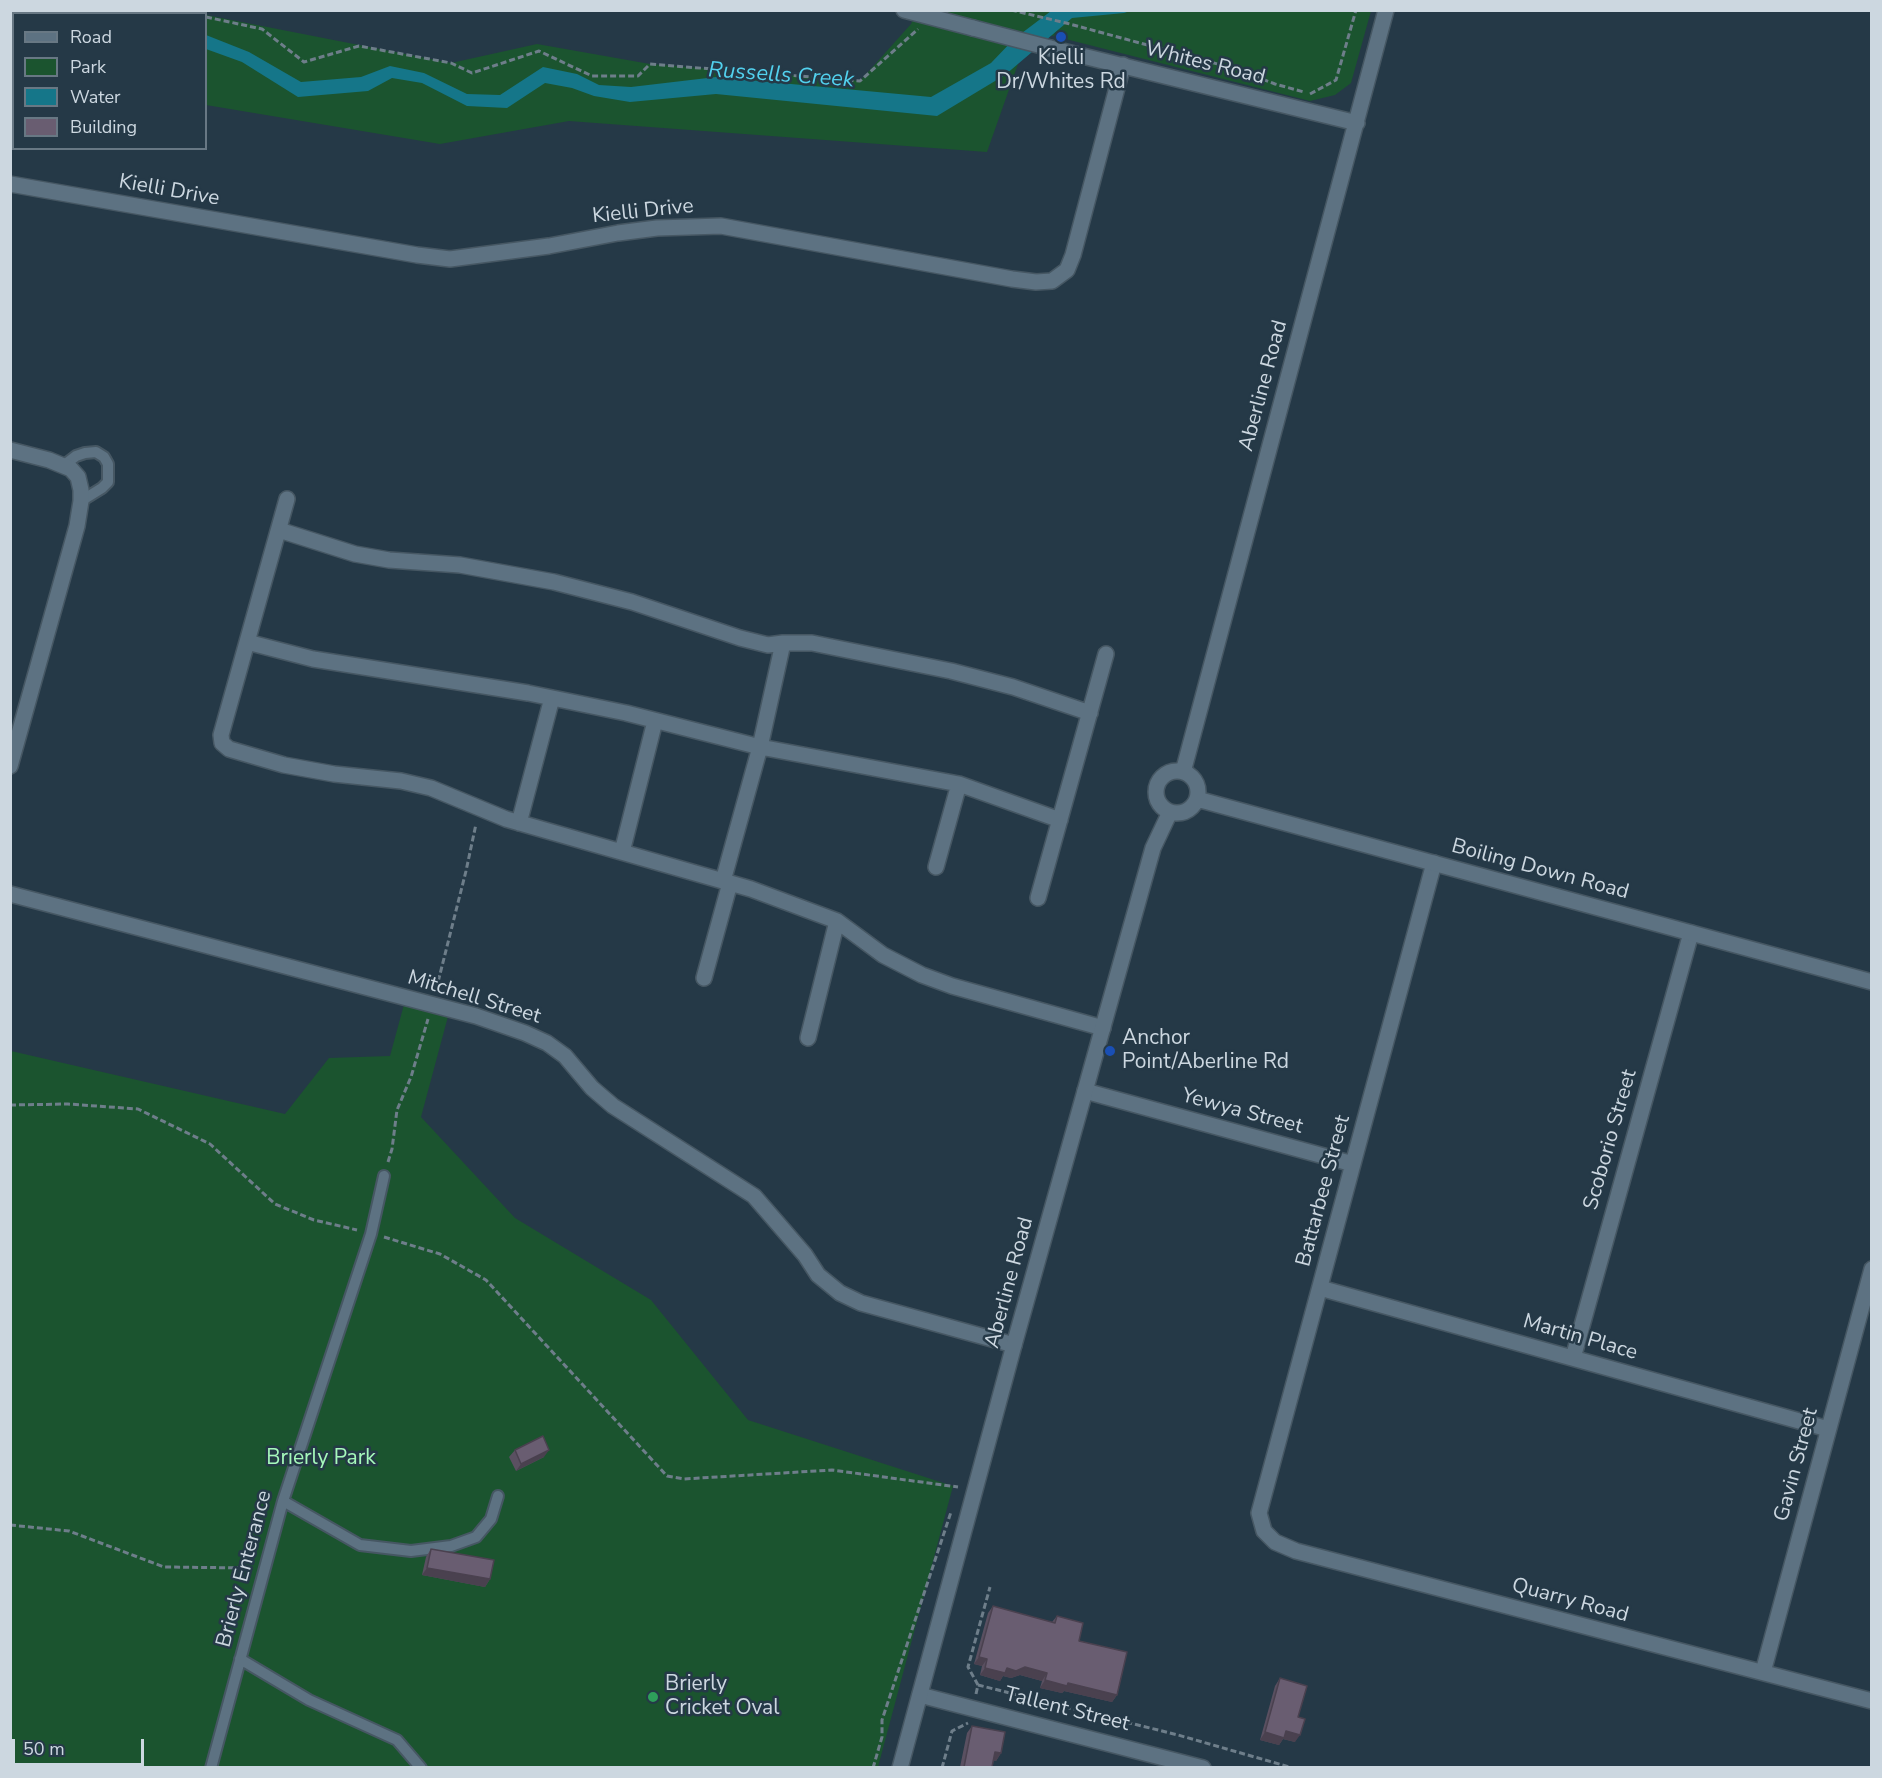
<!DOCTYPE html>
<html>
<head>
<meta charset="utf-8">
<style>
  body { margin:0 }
  #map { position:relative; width:1882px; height:1778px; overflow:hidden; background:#253947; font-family:"Nunito Sans",sans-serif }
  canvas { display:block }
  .frame { position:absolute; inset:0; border:12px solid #ccd7e0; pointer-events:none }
  .legend { position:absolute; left:12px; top:12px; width:195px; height:138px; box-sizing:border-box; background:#253947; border:2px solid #687884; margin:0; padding:8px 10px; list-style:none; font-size:18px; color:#ccd7e0 }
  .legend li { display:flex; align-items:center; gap:12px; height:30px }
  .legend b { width:30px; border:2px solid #687884 }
  .scale { position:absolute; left:12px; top:1739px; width:132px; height:27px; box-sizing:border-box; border:3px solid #ccd7e0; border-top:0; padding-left:8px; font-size:18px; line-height:21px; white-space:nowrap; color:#ccd7e0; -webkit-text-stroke:4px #253947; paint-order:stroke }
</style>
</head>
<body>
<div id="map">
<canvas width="1882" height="1778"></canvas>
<div class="frame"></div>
<ul class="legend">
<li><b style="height:8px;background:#5d7282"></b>Road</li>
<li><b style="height:16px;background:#1b542f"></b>Park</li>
<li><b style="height:16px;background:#157689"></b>Water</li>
<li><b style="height:16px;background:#695d71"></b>Building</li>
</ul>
<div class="scale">50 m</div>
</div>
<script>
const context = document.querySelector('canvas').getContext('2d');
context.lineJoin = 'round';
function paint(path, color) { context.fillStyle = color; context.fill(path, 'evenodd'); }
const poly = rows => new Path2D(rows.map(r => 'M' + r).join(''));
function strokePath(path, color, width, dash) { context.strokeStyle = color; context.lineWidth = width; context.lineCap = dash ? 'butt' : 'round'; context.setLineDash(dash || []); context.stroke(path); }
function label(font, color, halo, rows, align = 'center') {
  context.font = font + ' "Nunito Sans",sans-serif'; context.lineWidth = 5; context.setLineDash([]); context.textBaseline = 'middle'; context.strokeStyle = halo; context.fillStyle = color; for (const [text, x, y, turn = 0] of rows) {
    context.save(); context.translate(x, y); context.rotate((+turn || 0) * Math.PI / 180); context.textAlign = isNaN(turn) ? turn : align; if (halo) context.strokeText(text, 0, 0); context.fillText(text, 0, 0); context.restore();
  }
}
paint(poly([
  [183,10,199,13,14,14,13,73,10,72,10,11],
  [917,11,1371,11,1351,83,1335,95,1310,101,1030,30,987,152,569,121,440,144,206,105,206,15,451,63,537,44,650,64,860,81,911,24],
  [406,997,450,1009,421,1117,515,1218,651,1300,748,1420,953,1486,878,1767,11,1767,11,1051,285,1114,329,1058,390,1056]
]), '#1b542f');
paint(poly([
  [1051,11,1130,11,1124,13,1072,18,1005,75,937,116,716,94,630,102,594,96,572,88,545,83,507,108,467,106,422,83,392,78,368,91,298,97,242,62,206,49,206,35,249,52,301,82,361,77,390,66,424,73,467,94,500,95,543,67,577,74,599,85,631,87,716,77,931,97,991,63,1014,39]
]), '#157689');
const lane = poly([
  [63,466,76,456,85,453,96,452,104,457,108,464,108,482,102,488,81,501],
  [283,1501,360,1545,411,1551,451,1546,476,1537,491,1519,498,1496],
  [240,1659,309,1700,397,1740,421,1768],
  [211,1768,283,1501,371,1234,384,1176]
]);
const street = poly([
  [973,28,1050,48],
  [10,184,417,255,450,259,549,246,618,233,657,228,721,226,1012,279,1036,282,1052,281,1067,270,1073,255,1123,65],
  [10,450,49,460,71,469,78,477,81,490,81,501,77,526,10,766],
  [287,499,221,735,222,743,229,749,284,765,334,774,401,781,431,788,506,819,751,889,837,921,883,955,922,975,952,986,1103,1028],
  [279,530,355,554,389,560,460,565,554,582,632,602,740,638,768,645,783,643,812,643,951,671,1013,687,1090,713],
  [247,642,313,659,528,693,626,713,760,747,959,784,1060,820],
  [519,823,552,698],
  [622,852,655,721],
  [1434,863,1259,1513,1264,1531,1275,1542,1296,1551,1872,1701],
  [936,867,959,784],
  [723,881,760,747,783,643],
  [10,894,476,1016,525,1033,547,1043,565,1056,592,1088,613,1106,754,1196,805,1255,818,1275,840,1293,861,1303,1014,1345],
  [1038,898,1106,654],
  [704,978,730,883],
  [808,1038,837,921],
  [1085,1091,1353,1164],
  [1320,1288,1828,1429],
  [1573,1358,1691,933],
  [1763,1672,1872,1269],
  [920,1695,1203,1768]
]);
const secondary = poly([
  [904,10,973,28],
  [1050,48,1357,123],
  '1156 792a21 21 0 1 1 42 0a21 21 0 1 1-42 0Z',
  [1183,772,1386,10],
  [1197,799,1872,982],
  [900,1768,1014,1345,1153,848,1170,812]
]);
strokePath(lane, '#465763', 14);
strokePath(street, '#465763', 18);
strokePath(secondary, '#465763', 18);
strokePath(poly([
  [177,10,191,14],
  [1011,10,1066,23,1236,69,1275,84,1304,92],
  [206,17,262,29,304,62,359,46,451,63,472,73,539,51,592,76,638,76,650,64,860,81,918,29],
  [1310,94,1336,80,1356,10],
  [436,990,466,871,476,824],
  [10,1105,68,1104,138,1109,210,1144,275,1204,314,1220,357,1230],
  [388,1162,392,1149,397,1110,411,1077,428,1019],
  [384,1237,440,1254,486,1280,667,1476,684,1479,832,1470,958,1487],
  [10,1525,69,1531,164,1567,251,1568],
  [978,1685,968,1667,990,1587],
  [976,1694,978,1685,1178,1735,1293,1768],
  [873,1768,882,1737,882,1720,951,1512],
  [942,1768,952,1731,968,1723]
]), '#6e7e8a', 3, [6, 3]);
strokePath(lane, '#5d7282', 10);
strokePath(street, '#5d7282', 15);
strokePath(secondary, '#5d7282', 15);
paint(poly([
  [515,1450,544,1457,516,1471,509,1457],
  [431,1549,490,1579,485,1587,422,1575,426,1557],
  [993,1606,1052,1622,1057,1616,1079,1641,1117,1695,1112,1702,1064,1691,1062,1693,1040,1688,1042,1681,1020,1675,1011,1678,1003,1676,1000,1681,980,1675,982,1666,974,1664,988,1613],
  [1280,1678,1298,1717,1295,1742,1283,1739,1279,1745,1260,1740,1275,1686],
  [972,1726,1001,1753,996,1761,993,1760,992,1767,960,1767,967,1733]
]), '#5a5061');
paint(poly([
  [549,1450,544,1457,516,1471,521,1464],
  [427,1568,490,1579,485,1587,422,1575],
  [979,1657,987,1659,982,1666,974,1664],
  [1025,1667,1047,1673,1042,1681,1020,1675,1011,1678,1003,1676,1000,1681,980,1675,985,1668],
  [1045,1680,1068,1683,1117,1695,1112,1702,1064,1691,1062,1693,1040,1688],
  [1286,1731,1300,1735,1295,1742,1283,1739,1279,1745,1260,1740,1265,1732],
  [995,1752,1001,1753,996,1761,989,1760]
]), '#4a414f');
const building = poly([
  [543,1436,549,1450,521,1464,515,1450,543,1436],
  [431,1549,494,1560,490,1579,427,1568,431,1549],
  [993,1606,1055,1623,1057,1616,1083,1623,1079,1641,1127,1652,1117,1695,1068,1683,1067,1686,1045,1680,1047,1673,1025,1667,1016,1671,1007,1668,1005,1673,985,1668,987,1659,979,1657,993,1606],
  [1280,1678,1307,1686,1298,1717,1305,1719,1300,1735,1286,1731,1284,1738,1265,1732,1280,1678],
  [972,1726,1005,1732,1001,1753,995,1752,992,1767,964,1767,972,1726]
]);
paint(building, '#695d71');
strokePath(building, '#4a414f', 1.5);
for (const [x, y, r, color] of [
  [1061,37,6,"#1a4fb4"],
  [1110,1051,6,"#1a4fb4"],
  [653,1697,6,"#2e9e5b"]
]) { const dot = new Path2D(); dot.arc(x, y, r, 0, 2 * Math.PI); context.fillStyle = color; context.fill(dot); strokePath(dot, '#253947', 2); }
label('21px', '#ccd7e0', '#253947', [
  ["Kielli",1061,59,"center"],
  ["Dr/Whites Rd",1061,83,"center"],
  ["Anchor",1122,1039],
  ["Point/Aberline Rd",1122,1063],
  ["Brierly",665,1685],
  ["Cricket Oval",665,1709]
], 'left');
label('21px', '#ccd7e0', '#253947', [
  ["Whites Road",1205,64,14],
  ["Kielli Drive",169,191,10],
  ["Kielli Drive",643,212,-6],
  ["Aberline Road",1264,386,-75],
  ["Boiling Down Road",1540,870,15],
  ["Mitchell Street",474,998,17],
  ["Yewya Street",1242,1112,15],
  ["Scoborio Street",1611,1140,-74],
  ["Battarbee Street",1324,1191,-75],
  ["Aberline Road",1010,1283,-75],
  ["Martin Place",1580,1338,16],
  ["Gavin Street",1797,1465,-75],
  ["Brierly Enterance",245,1569,-75],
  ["Quarry Road",1570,1601,15],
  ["Tallent Street",1067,1710,14]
]);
label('21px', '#a6f9bb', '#253947', [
  ["Brierly Park",321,1459]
]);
label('italic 22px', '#52d1ee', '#253947', [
  ["Russells Creek",781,76,4]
]);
</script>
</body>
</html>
